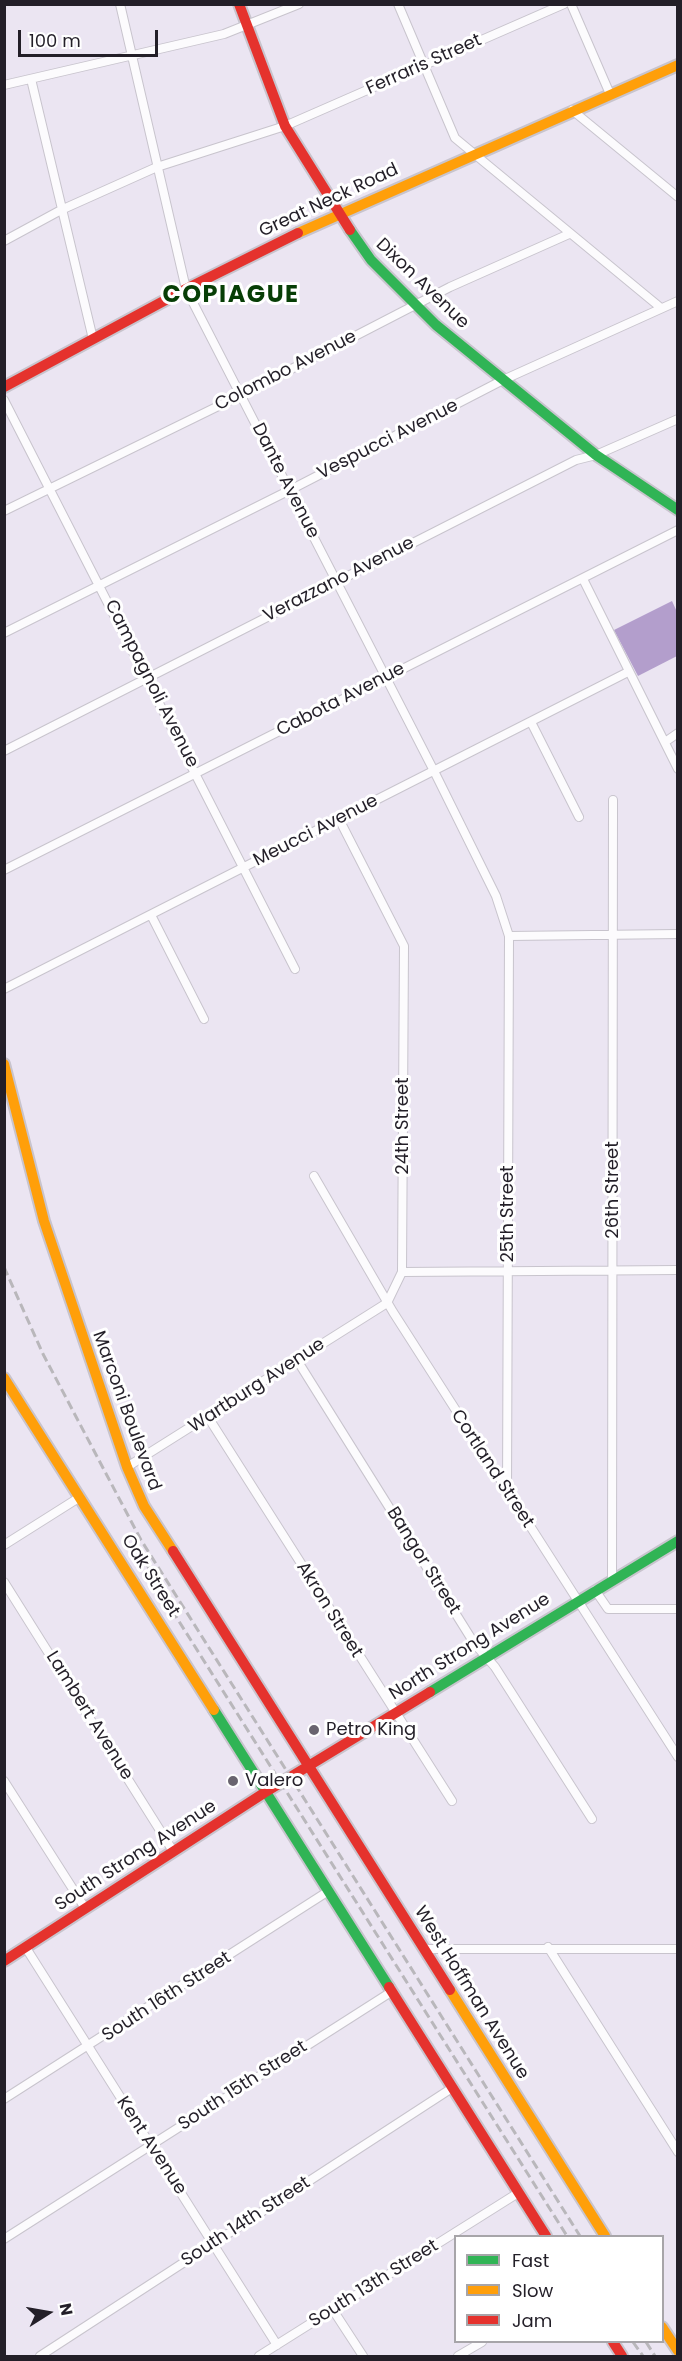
<!DOCTYPE html>
<html>
<head>
<meta charset="utf-8">
<style>
  body { margin:0 }
  #map { position:relative; width:682px; height:2361px; overflow:hidden; background:#ebe5f2; font-family:Poppins,sans-serif }
  canvas { display:block }
  .frame { position:absolute; inset:0; border:6px solid #231f28; pointer-events:none }
  .legend { position:absolute; left:454px; top:2235px; width:210px; height:108px; box-sizing:border-box; background:#fff; border:2px solid #a7a5a9; margin:0; padding:8px 10px; list-style:none; font-size:18px; color:#231f28 }
  .legend li { display:flex; align-items:center; gap:12px; height:30px }
  .legend b { width:30px; border:2px solid #a7a5a9 }
  .north { position:absolute; left:18px; top:2283px; width:60px; height:60px; -webkit-text-stroke:4px #fff; paint-order:stroke; rotate:79deg; font-size:16px; font-weight:700; line-height:24px; text-align:center; color:#231f28 }
  .north::after { content:''; display:block; margin:auto; width:21px; height:27px; background:#231f28; clip-path:polygon(50% 0,100% 100%,50% 72%,0 100%) }
  .scale { position:absolute; left:18px; top:30px; width:140px; height:27px; box-sizing:border-box; border:3px solid #231f28; border-top:0; padding-left:8px; font-size:18px; line-height:21px; white-space:nowrap; color:#231f28; -webkit-text-stroke:4px #fff; paint-order:stroke }
</style>
</head>
<body>
<div id="map">
<canvas width="682" height="2361"></canvas>
<div class="frame"></div>
<ul class="legend">
<li><b style="height:8px;background:#30b455"></b>Fast</li>
<li><b style="height:8px;background:#ff9f0a"></b>Slow</li>
<li><b style="height:8px;background:#e5322d"></b>Jam</li>
</ul>
<div class="north">N</div>
<div class="scale">100 m</div>
</div>
<script>
const context = document.querySelector('canvas').getContext('2d');
context.lineJoin = 'round';
function paint(path, color) { context.fillStyle = color; context.fill(path, 'evenodd'); }
const poly = rows => new Path2D(rows.map(r => 'M' + r).join(''));
function strokePath(path, color, width, dash) { context.strokeStyle = color; context.lineWidth = width; context.lineCap = dash ? 'butt' : 'round'; context.setLineDash(dash || []); context.stroke(path); }
function label(font, color, halo, rows, align = 'center') {
  context.font = font + ' Poppins,sans-serif'; context.lineWidth = 6; context.setLineDash([]); context.textBaseline = 'middle'; context.strokeStyle = halo; context.fillStyle = color; for (const [text, x, y, turn = 0] of rows) {
    context.save(); context.translate(x, y); context.rotate((+turn || 0) * Math.PI / 180); context.textAlign = isNaN(turn) ? turn : align; if (halo) context.strokeText(text, 0, 0); context.fillText(text, 0, 0); context.restore();
  }
}
paint(poly([
  [672,601,677,612,677,656,638,676,614,630]
]), '#b39ecc');
const street = poly([
  [120,4,186,289,434,771,496,896,509,936,507,1493],
  [398,4,455,138,661,308],
  [571,4,610,94],
  [31,79,93,339],
  [4,85,224,34,299,4],
  [572,110,678,197],
  [4,241,61,210,157,167,285,126,564,4],
  [4,400,295,969],
  [4,511,241,395,450,287,569,234],
  [583,579,678,769],
  [4,633,290,490,503,380,678,301],
  [531,722,579,817],
  [665,742,678,733],
  [4,751,576,460,596,455,678,419],
  [4,870,678,530],
  [151,915,204,1019],
  [509,936,678,934],
  [4,989,628,672],
  [314,1176,393,1312,678,1757],
  [402,1272,678,1270],
  [297,1360,474,1643,495,1667,592,1819],
  [208,1417,452,1801],
  [127,1467,387,1303,402,1272,404,946,339,819],
  [4,1545,80,1497],
  [612,1580,613,800],
  [4,1582,173,1851],
  [595,1590,608,1609,678,1609],
  [4,1781,85,1908],
  [548,1947,678,2152],
  [26,1948,277,2345],
  [424,1949,678,1949],
  [4,2099,327,1892],
  [4,2239,391,1992],
  [333,2310,363,2356],
  [40,2356,452,2088],
  [259,2356,518,2193],
  [458,2356,482,2342]
]);
const fast = poly([
  [350,230,371,260,436,325,596,455,678,510],
  [430,1692,678,1541],
  [214,1710,389,1987]
]);
const slow = poly([
  [298,233,678,65],
  [4,1064,44,1221,127,1467,144,1506,173,1551],
  [4,1378,214,1710],
  [450,1990,605,2236],
  [662,2327,678,2351]
]);
const jam = poly([
  [239,4,285,126,350,230],
  [4,387,186,289,298,233],
  [173,1551,450,1990],
  [4,1961,264,1793,430,1692],
  [389,1987,546,2236],
  [613,2342,622,2356]
]);
strokePath(street, '#c8c4cd', 10);
strokePath(fast, '#c8c4cd', 14);
strokePath(slow, '#c8c4cd', 14);
strokePath(jam, '#c8c4cd', 14);
strokePath(street, '#fcfbfd', 8);
strokePath(fast, '#30b455', 10);
strokePath(slow, '#ff9f0a', 10);
strokePath(jam, '#e5322d', 10);
strokePath(poly([
  [4,1267,43,1354,141,1540,580,2236],
  [146,1563,175,1615,567,2236],
  [633,2342,643,2356],
  [646,2342,655,2356]
]), '#b9b7bb', 3, [9, 4.5]);
for (const [x, y, r, color] of [
  [314,1730,6,"#69646f"],
  [233,1781,6,"#69646f"]
]) { const dot = new Path2D(); dot.arc(x, y, r, 0, 2 * Math.PI); context.fillStyle = color; context.fill(dot); strokePath(dot, '#fff', 2); }
label('18px', '#231f28', '#fff', [
  ["Ferraris Street",424,65,-24],
  ["Great Neck Road",329,201,-25],
  ["Dixon Avenue",422,284,44],
  ["Colombo Avenue",286,371,-27],
  ["Vespucci Avenue",388,440,-27],
  ["Dante Avenue",285,481,63],
  ["Verazzano Avenue",339,580,-27],
  ["Campagnoli Avenue",151,684,63],
  ["Cabota Avenue",341,700,-27],
  ["Meucci Avenue",316,831,-27],
  ["24th Street",403,1126,-90],
  ["26th Street",613,1190,-90],
  ["25th Street",508,1214,-90],
  ["Wartburg Avenue",257,1386,-33],
  ["Marconi Boulevard",126,1411,70],
  ["Cortland Street",492,1469,57],
  ["Bangor Street",423,1561,58],
  ["Oak Street",150,1576,58],
  ["Akron Street",329,1610,58],
  ["North Strong Avenue",470,1647,-32],
  ["Lambert Avenue",89,1716,58],
  ["South Strong Avenue",136,1856,-33],
  ["West Hoffman Avenue",471,1993,58],
  ["South 16th Street",167,1997,-33],
  ["South 15th Street",243,2086,-33],
  ["Kent Avenue",151,2146,57],
  ["South 14th Street",246,2222,-33],
  ["South 13th Street",374,2284,-32]
]);
label('18px', '#231f28', '#fff', [
  ["Petro King",326,1730],
  ["Valero",245,1781]
], 'left');
context.letterSpacing = '1.5px';
label('bold 24px', '#073e06', '#fff', [
  ["COPIAGUE",231,296]
]);
context.letterSpacing = '0px';
</script>
</body>
</html>
